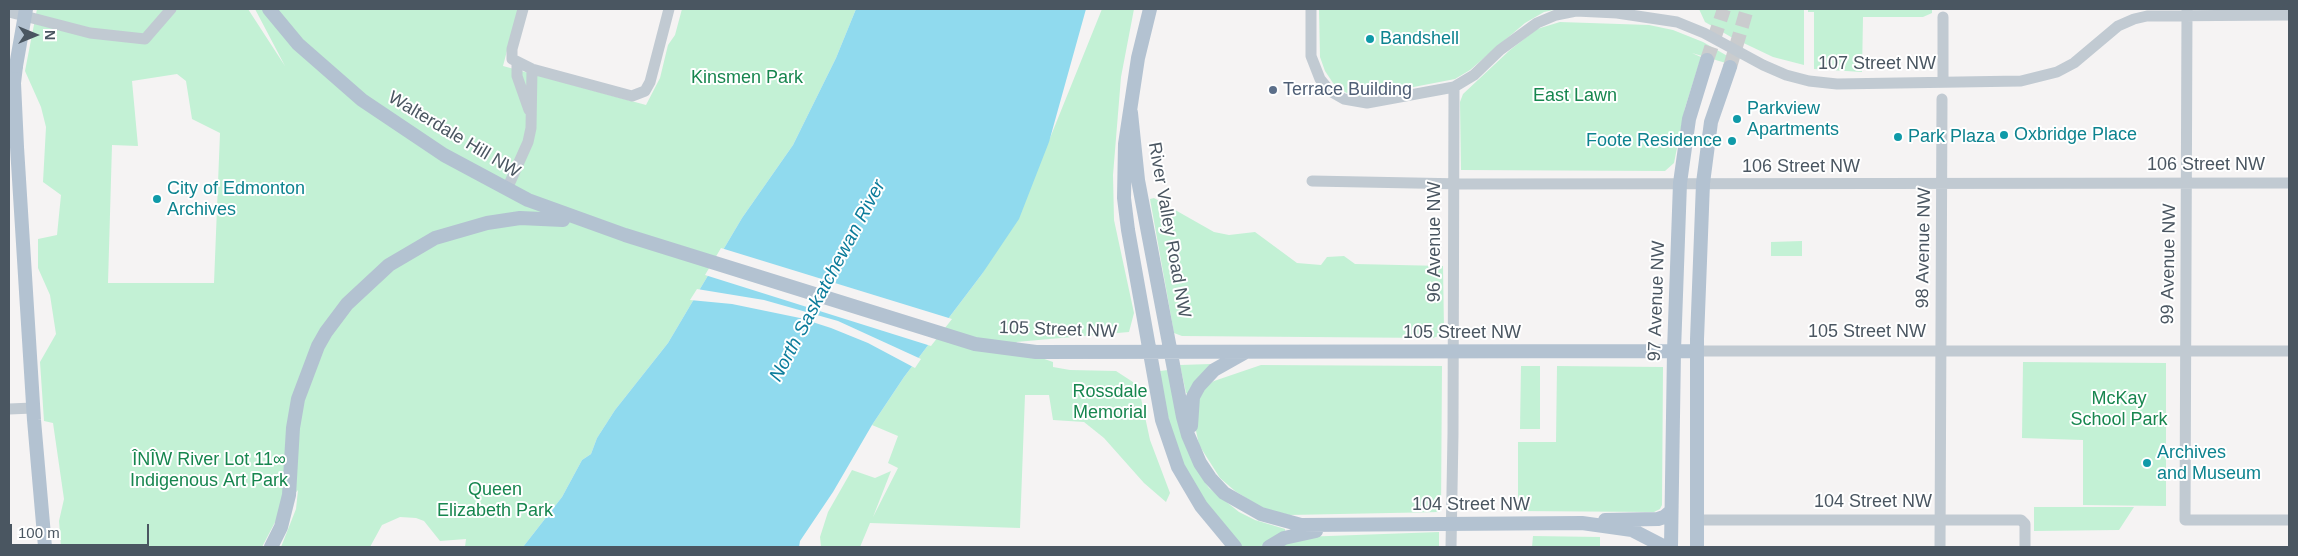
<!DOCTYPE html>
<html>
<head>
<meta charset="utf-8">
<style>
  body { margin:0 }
  #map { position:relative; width:2298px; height:556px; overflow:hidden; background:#f5f3f3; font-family:Helvetica,sans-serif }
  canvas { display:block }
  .frame { position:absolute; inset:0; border:10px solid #4a5661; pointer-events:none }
  .north { position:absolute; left:10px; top:10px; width:50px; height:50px; -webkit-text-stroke:4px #fff; paint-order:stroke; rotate:90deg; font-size:14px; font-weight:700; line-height:20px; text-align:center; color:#4a5661 }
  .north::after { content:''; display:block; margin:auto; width:18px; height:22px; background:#4a5661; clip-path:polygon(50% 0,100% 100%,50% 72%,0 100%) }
  .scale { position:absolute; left:10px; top:524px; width:139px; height:22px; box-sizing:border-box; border:2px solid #4a5661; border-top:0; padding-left:6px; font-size:15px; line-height:18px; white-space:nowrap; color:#4a5661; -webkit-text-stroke:4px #fff; paint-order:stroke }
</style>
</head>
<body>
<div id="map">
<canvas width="2298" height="556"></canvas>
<div class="frame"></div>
<div class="north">N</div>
<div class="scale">100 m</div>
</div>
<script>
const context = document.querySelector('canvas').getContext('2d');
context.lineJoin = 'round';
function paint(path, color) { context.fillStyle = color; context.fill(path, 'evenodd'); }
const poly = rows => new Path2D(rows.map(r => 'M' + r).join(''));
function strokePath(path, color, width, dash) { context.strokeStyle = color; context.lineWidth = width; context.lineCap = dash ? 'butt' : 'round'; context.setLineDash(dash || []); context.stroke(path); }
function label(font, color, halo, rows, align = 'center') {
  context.font = font + ' Helvetica,sans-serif'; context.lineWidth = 4; context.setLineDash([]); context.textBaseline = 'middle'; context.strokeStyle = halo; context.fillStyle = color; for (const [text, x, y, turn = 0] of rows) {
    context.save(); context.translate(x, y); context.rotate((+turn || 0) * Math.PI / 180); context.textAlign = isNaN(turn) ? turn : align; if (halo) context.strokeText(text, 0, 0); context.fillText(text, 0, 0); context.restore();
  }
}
paint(poly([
  [37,9,248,9,285,66,255,9,518,9,503,66,646,105,660,78,668,45,675,35,682,9,856,9,836,58,793,145,742,218,668,343,615,410,597,438,591,454,582,460,562,497,523,547,465,547,466,539,440,541,424,521,416,518,400,517,382,525,370,547,281,547,296,509,298,490,283,507,262,547,61,547,59,521,64,499,53,423,44,421,40,362,56,334,50,295,38,268,38,239,57,235,61,195,43,182,46,127,41,107,25,71],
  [177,74,186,81,192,119,220,133,214,283,108,283,112,145,138,146,132,81],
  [1102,9,1134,9,1121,77,1113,175,1114,220,1134,313,1129,332,1016,342,1033,355,1053,362,1053,367,1070,370,1116,371,1136,384,1139,389,1150,440,1170,493,1166,502,1144,483,1104,438,1084,422,1053,420,1049,395,1025,395,1020,528,870,523,860,547,821,547,820,537,828,512,852,470,875,478,891,471,873,517,898,468,888,463,898,436,872,425,904,377,982,274,1050,138],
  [1319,9,1558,9,1544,12,1525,23,1470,70,1455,79,1367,96,1352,96,1345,92,1333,83,1325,71,1320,57],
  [1699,9,1804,9,1804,65,1773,57,1731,37,1705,22],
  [1808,9,1932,9,1932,13,1923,17,1863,17,1862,72,1814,69,1814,12,1808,12],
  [1560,22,1649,25,1673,30,1703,42,1738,62,1736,66,1692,53,1701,57,1685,108,1674,163,1665,171,1461,170,1460,102,1463,94,1510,50,1537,29],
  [1154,198,1214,232,1229,235,1255,232,1297,263,1321,265,1327,257,1344,256,1355,264,1443,266,1444,330,1441,335,1433,338,1182,336,1174,333,1150,199],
  [1802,241,1802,256,1771,256,1771,242],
  [2023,362,2166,363,2166,506,2083,505,2083,440,2022,438],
  [1211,364,1188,394,1186,393,1180,365],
  [1261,365,1442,366,1441,512,1289,515,1262,508,1235,491,1220,478,1199,445,1195,426,1198,399,1205,387,1214,381],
  [1521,366,1540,366,1540,429,1520,429],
  [1557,366,1663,367,1662,505,1660,509,1654,512,1518,511,1518,442,1556,442],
  [1168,370,1184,442,1199,473,1209,488,1239,512,1255,520,1285,529,1285,531,1260,547,1242,547,1206,504,1185,469,1171,429,1164,400,1160,371],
  [2034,507,2134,507,2119,530,2034,531],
  [1439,532,1439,547,1279,547,1301,537],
  [1533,536,1600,537,1600,547,1532,547]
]), '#c3f1d5');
paint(poly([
  [856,9,1086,9,1049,142,1019,219,982,274,904,377,872,425,833,492,800,541,799,547,523,547,562,497,582,460,591,454,597,438,615,410,668,343,742,218,793,145,836,58]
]), '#90daee');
paint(poly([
  [721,248,952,319,931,346,705,275],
  [697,289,764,300,838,321,921,359,915,368,868,343,831,328,800,318,732,304,690,300]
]), '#f5f3f3');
strokePath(poly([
  [1707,60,1724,9],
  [1730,67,1747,9]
]), '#caccce', 14, [14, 7]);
strokePath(poly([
  [523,9,512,49,512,59,532,69,632,96,645,91,650,82,669,9],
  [1311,9,1311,56,1320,79,1330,91,1344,99,1367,103,1454,87,1474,75,1500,50,1537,23,1556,15,1576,11,1617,13,1677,22,1704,33,1763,65,1786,75,1809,81,1837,84,2021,81,2057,72,2074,63,2118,26,2134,19,2147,16,2289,15],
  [2187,9,2185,520,2289,520],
  [9,12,90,33,145,39,171,9],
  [1943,17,1943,82],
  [517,63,517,76,529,110],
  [1312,181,1464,184,2289,183],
  [507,189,528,142,531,128,532,69],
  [1697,351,2289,351],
  [9,409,33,408],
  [1697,520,2021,520,2025,524,2025,547],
  [1451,547,1453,434,1454,87],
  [1940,547,1942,99]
]), '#c1cad2', 11);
strokePath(poly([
  [269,9,298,44,362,100,444,155,528,200,625,235,975,344,1036,352,1697,351],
  [1150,9,1138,58,1125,144,1124,198,1128,230,1162,420,1178,467,1201,506,1235,547],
  [16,66,14,83,17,147,34,420,45,547],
  [1131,113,1138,180,1183,417,1188,435,1200,463,1210,478,1224,493,1261,514,1301,525,1582,523,1632,530,1665,547],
  [1191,426,1193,397,1199,386,1214,370,1246,352],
  [1605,520,1658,519,1664,517,1671,511],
  [271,547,281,527,289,495,293,428,298,399,318,346,326,332,347,304,389,265,435,238,487,223,520,218,563,220],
  [1269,547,1284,538,1316,531],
  [1671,547,1674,351,1680,183,1689,119,1707,60],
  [1697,547,1697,339,1703,183,1711,122,1730,67]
]), '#b3c2d1', 14);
strokePath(poly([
  [16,66,26,9]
]), '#b3c2d1', 14);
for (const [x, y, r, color] of [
  [1370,39,5,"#0f9aa8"],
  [1273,90,5,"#5c6f8a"],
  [1737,119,5,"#0f9aa8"],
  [2004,135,5,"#0f9aa8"],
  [1898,137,5,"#0f9aa8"],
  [1732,141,5,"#0f9aa8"],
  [157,199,5,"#0f9aa8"],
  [2147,463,5,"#0f9aa8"]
]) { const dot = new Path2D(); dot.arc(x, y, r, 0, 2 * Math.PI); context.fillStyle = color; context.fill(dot); strokePath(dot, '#fff', 2); }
label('18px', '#0d838f', '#fff', [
  ["Bandshell",1380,39],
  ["Parkview",1747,109],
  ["Apartments",1747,130],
  ["Oxbridge Place",2014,135],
  ["Park Plaza",1908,137],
  ["Foote Residence",1722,141,"right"],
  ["City of Edmonton",167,189],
  ["Archives",167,210],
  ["Archives",2157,453],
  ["and Museum",2157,474]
], 'left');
label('18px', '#4a5661', '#fff', [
  ["107 Street NW",1877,64],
  ["Walterdale Hill NW",454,135,31],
  ["106 Street NW",2206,165],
  ["106 Street NW",1801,167],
  ["River Valley Road NW",1169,230,80],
  ["96 Avenue NW",1435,242,-90],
  ["98 Avenue NW",1924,248,-89],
  ["99 Avenue NW",2169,264,-89],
  ["97 Avenue NW",1657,301,-88],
  ["105 Street NW",1058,330,2],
  ["105 Street NW",1867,332],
  ["105 Street NW",1462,333],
  ["104 Street NW",1873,502],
  ["104 Street NW",1471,505]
]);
label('18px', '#17864f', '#fff', [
  ["Kinsmen Park",747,78],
  ["East Lawn",1575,96],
  ["Rossdale",1110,392],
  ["Memorial",1110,413],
  ["McKay",2119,399],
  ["School Park",2119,420],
  ["ÎNÎW River Lot 11∞",209,460],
  ["Indigenous Art Park",209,481],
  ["Queen",495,490],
  ["Elizabeth Park",495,511]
]);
label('18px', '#4e5e75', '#fff', [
  ["Terrace Building",1283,90]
], 'left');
label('italic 19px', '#0c7c9b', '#fff', [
  ["North Saskatchewan River",828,281,-62]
]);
</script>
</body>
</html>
